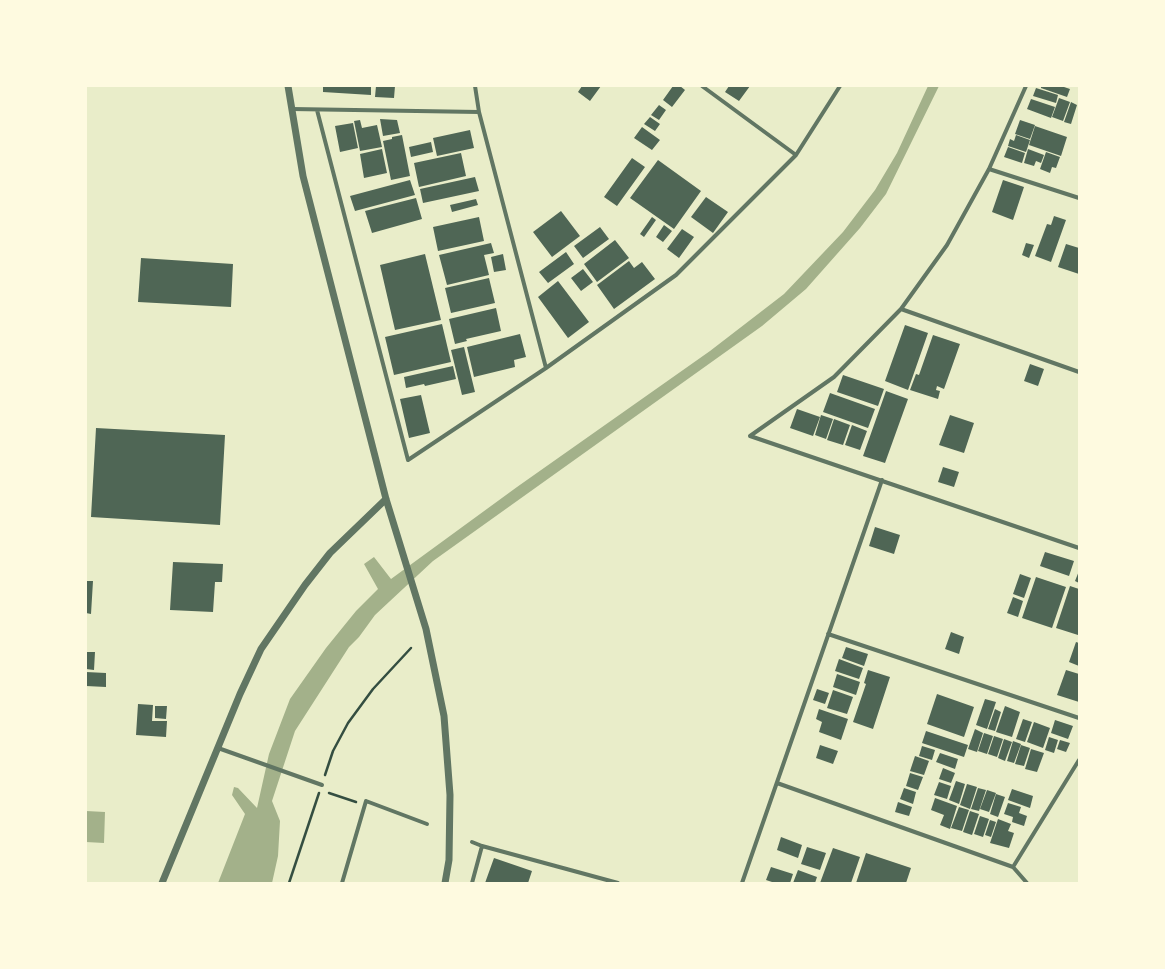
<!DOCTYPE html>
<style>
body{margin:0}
#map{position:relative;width:1165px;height:969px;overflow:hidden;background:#e9edc9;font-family:"PT Sans",sans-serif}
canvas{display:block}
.frame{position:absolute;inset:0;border:87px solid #fefae0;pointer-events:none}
</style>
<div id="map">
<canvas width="1165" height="969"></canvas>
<div class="frame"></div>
</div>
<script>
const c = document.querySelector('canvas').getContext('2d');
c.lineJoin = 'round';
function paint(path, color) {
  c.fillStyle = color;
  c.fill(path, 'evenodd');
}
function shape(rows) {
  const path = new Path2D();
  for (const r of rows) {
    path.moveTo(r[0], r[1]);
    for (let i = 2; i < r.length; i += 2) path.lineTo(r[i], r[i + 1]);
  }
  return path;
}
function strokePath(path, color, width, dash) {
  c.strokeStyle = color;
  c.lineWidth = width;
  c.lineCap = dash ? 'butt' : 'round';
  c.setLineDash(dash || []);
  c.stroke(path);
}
const water = shape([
 [928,86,939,86,886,194,860,228,806,289,762,326,433,561,375,615,359,637,349,647,295,731,272,801,280,821,278,856,272,883,218,883,245,814,232,795,234,787,238,788,257,808,269,754,290,699,326,648,356,611,378,589,364,564,374,557,391,579,517,487,710,351,784,294,843,232,875,190,897,153],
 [86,811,105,812,104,843,86,842]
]);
const building = shape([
 [323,86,371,86,371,95,323,92],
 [376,86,395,86,394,98,375,97],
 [582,86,601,86,590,101,578,92],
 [673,86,680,86,685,90,672,107,663,100],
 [729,86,750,86,739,101,725,92],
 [1041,86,1061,86,1070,89,1067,97,1041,88],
 [1036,88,1058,95,1056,103,1033,96],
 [1059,98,1070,102,1063,121,1052,117],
 [1031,99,1055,107,1051,118,1027,109],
 [1071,102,1077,105,1071,124,1064,122],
 [659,105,666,110,659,120,651,115],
 [650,117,660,124,655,131,644,124],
 [380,119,397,120,400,133,383,136],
 [360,120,362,128,377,125,382,147,360,151,354,121],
 [1020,120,1035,125,1030,139,1015,134],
 [353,123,358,148,340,152,335,126],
 [1035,126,1067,137,1061,156,1029,145],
 [642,127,660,140,652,150,634,138],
 [470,130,474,148,437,156,433,138],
 [402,135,410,176,391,180,383,141,392,139,392,137],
 [1016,135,1030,140,1026,152,1008,146,1010,139,1014,141],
 [431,142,433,152,411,157,409,147],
 [1008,147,1025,153,1022,163,1004,157],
 [382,149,387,173,364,178,360,154],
 [1028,149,1044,155,1041,163,1036,161,1034,166,1024,163],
 [1046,152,1060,157,1056,168,1052,167,1050,173,1040,169],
 [461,153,466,176,419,187,414,163],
 [632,158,645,167,617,206,604,197],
 [658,160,701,191,674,229,630,198],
 [475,177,479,191,423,203,420,189],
 [410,180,415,195,355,211,350,196],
 [1003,180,1024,187,1013,220,992,212],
 [706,197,728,212,713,233,691,217],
 [416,198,422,219,372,233,365,211],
 [476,199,478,205,452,212,450,205],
 [561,211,580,236,552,257,533,232],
 [1054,216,1066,220,1051,262,1035,256,1047,224,1051,225],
 [479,217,484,241,438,251,433,227],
 [652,217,656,220,644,237,640,234],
 [664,225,672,231,663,242,656,237],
 [600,227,609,239,583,258,574,246],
 [682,229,694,237,679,258,667,249],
 [615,240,629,258,597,282,584,264],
 [491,243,494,253,484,255,489,275,447,285,439,255],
 [1026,243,1034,245,1029,258,1022,255],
 [1066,244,1079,248,1079,274,1058,267],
 [566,252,574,264,548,283,539,272],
 [425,254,441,320,395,330,380,265],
 [503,254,506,270,494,272,491,257],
 [141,258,233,264,231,307,138,302],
 [629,261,634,268,642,262,655,279,614,309,597,285],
 [583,269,593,282,581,291,571,278],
 [489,278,495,303,451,313,445,288],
 [558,281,589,322,568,338,538,297],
 [496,308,501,331,466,339,467,341,455,344,449,319],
 [442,324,451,362,394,375,385,337],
 [905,325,928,333,908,390,885,381],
 [520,334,526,357,514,360,515,367,474,377,467,347],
 [933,335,960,344,944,389,937,386,936,390,940,391,938,399,910,390,916,374,919,375],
 [464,347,475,392,462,395,451,350],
 [1030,364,1044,369,1038,386,1024,381],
 [453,366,456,379,425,386,424,384,406,388,404,377],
 [843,375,884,389,878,406,837,392],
 [886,391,908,399,885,463,863,456],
 [830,393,875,409,868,428,823,412],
 [421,395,430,433,409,438,400,399],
 [797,409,820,417,813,436,790,428],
 [821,415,833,419,826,439,815,435],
 [950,415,974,423,964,453,939,445],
 [834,419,850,425,843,445,827,440],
 [852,425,867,431,860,450,845,445],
 [96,428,225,435,220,525,91,517],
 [943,467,959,472,954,487,938,482],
 [875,527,900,535,894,554,869,546],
 [1045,552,1074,561,1069,576,1040,566],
 [173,562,223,564,222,582,215,582,213,612,170,610],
 [1079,571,1079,583,1075,581],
 [1020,574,1031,578,1024,598,1013,594],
 [1036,577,1066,587,1052,628,1022,618],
 [86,581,93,581,91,614,86,613],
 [1070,586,1079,589,1078,635,1056,628],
 [1013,597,1023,601,1018,617,1007,613],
 [951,632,964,637,959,654,945,649],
 [1076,642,1079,643,1079,666,1069,662],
 [846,647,868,654,864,666,842,658],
 [86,652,95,652,94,670,86,669],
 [839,659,863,668,859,679,835,671],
 [868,670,890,677,873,729,853,722,866,684,864,683],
 [1066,670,1079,674,1079,702,1057,695],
 [86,672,106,673,106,687,86,686],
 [837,674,860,682,856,695,833,687],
 [817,689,829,693,825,704,813,700],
 [833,690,853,697,847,714,827,708],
 [937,694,974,707,964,737,927,724],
 [985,699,996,702,987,729,976,725],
 [138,704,153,705,152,721,167,721,166,737,136,735],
 [155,706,167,706,166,719,155,718],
 [1005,706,1020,712,1012,737,996,732],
 [819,709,848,719,841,740,819,732,822,722,816,719],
 [995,709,1001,712,995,731,988,729],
 [1023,719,1032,722,1025,742,1016,739],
 [1055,720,1073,726,1068,739,1051,733],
 [1034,722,1050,728,1043,748,1027,742],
 [975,729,983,733,977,752,968,749],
 [926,731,968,745,964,757,922,743],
 [984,733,993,736,987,754,978,751],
 [994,736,1003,739,997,757,988,754],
 [1049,737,1058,740,1054,753,1045,750],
 [1004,739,1012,742,1005,761,998,758],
 [1060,740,1070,743,1066,752,1057,749],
 [1013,741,1021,744,1014,763,1007,761],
 [820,745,838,751,833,764,816,758],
 [1021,745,1030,748,1024,766,1015,764],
 [922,746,935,750,932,760,919,756],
 [1031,749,1044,753,1037,772,1025,769],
 [940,753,958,759,955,769,936,762],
 [915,756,929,761,924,775,910,771],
 [943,768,955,773,951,783,939,779],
 [910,773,923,777,918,790,906,786],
 [956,781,965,784,959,804,949,800],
 [939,782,951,786,947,799,934,795],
 [967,784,977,787,970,809,960,805],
 [904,788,916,792,913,804,900,799],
 [978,788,986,790,979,811,971,809],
 [1012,789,1033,796,1030,808,1008,800],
 [987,790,996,793,989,812,980,809],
 [996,794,1005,797,998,817,990,814],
 [935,798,957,806,950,829,940,825,944,815,931,810],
 [898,802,912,807,909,816,895,812],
 [1008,803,1021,807,1019,813,1027,816,1024,826,1012,822,1013,817,1004,814],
 [959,807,969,810,962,831,951,828],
 [970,811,979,814,972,835,963,832],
 [980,816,989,819,983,837,974,834],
 [998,819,1011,824,1008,831,1014,833,1009,848,990,843],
 [990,820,996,822,991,837,985,835],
 [781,837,802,845,798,858,777,850],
 [807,847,826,853,820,870,801,864],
 [833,848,860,857,851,883,820,883],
 [866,853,911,868,906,883,856,883],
 [494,858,532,871,528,883,485,883],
 [771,867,793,874,790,883,775,883,766,880],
 [798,870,817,877,815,883,793,883]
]);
const path = shape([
 [325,775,333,751,348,723,373,689,411,648],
 [329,793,356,802],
 [289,883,319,793]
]);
const minor = shape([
 [475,86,479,112,546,368],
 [702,86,796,155],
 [292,109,479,112],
 [317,110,408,460,546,368,676,275,796,155,840,86],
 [989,169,1079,198],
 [901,309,1079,372],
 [750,436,834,377,901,309,947,245,989,169,1026,86],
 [750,436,1079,548],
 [828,634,1079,718],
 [218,748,322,785],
 [777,783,1013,867,1027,883],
 [472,842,482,846,472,883],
 [482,846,618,883],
 [1013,867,1079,760],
 [342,883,366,801,427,824],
 [742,883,882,480]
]);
const tertiary = shape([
 [288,86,303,176,386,499,426,629,444,716,450,795,449,860,445,883],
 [162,883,240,694,261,649,305,585,330,553,386,499]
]);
paint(water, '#a3b18a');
paint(building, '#4f6655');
strokePath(path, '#344e41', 2.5);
strokePath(minor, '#617663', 4);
strokePath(tertiary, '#617663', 7);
</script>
